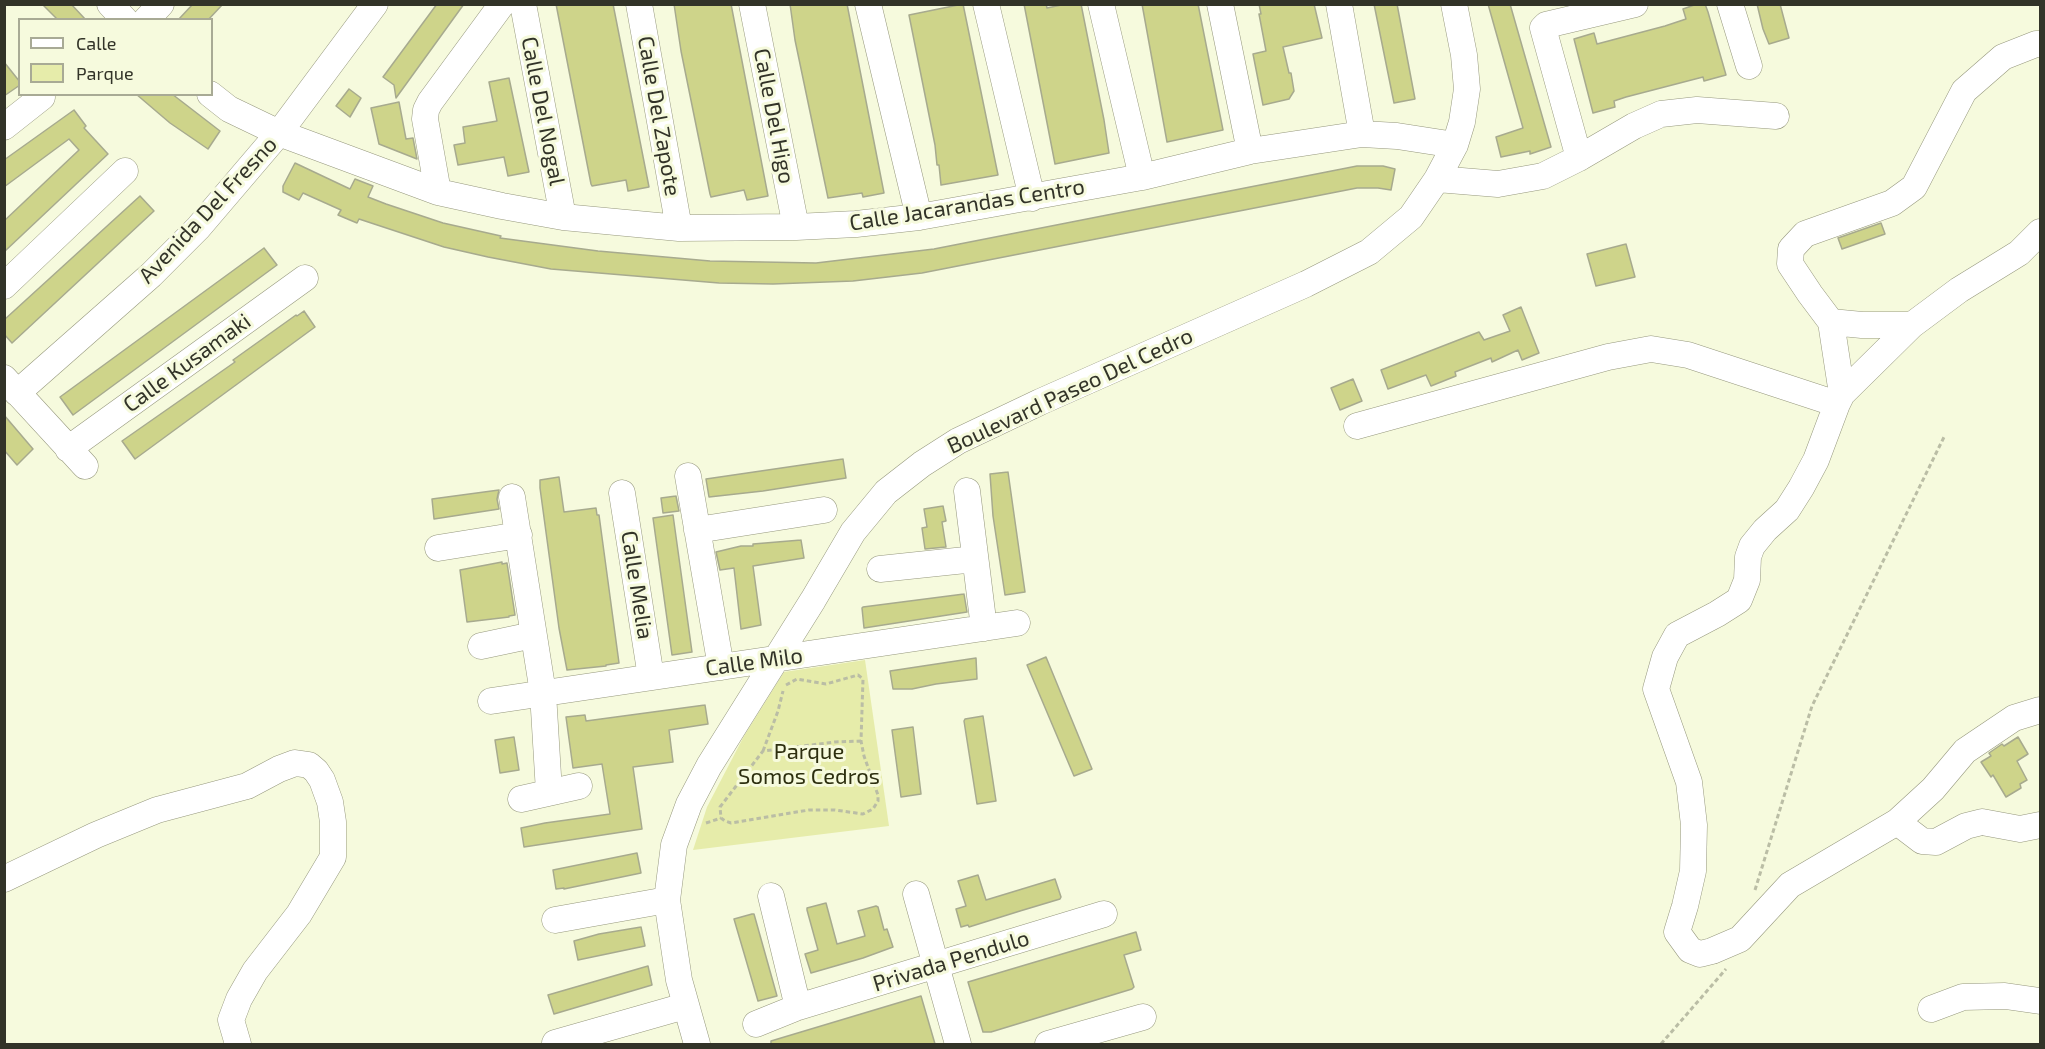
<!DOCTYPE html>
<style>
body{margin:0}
#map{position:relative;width:2045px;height:1049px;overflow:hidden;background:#f6fadd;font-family:"Exo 2",sans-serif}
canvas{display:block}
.frame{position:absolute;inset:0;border:6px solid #323328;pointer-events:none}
.legend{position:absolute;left:18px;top:18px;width:195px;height:78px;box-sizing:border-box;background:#f6fadd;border:2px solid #a8aa95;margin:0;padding:8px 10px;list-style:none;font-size:18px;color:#323328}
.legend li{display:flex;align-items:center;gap:12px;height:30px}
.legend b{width:30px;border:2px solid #a8aa95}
</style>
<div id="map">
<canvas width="2045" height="1049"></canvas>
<div class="frame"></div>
<ul class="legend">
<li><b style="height:8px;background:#fff"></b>Calle</li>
<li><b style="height:16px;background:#e6ecaa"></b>Parque</li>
</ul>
</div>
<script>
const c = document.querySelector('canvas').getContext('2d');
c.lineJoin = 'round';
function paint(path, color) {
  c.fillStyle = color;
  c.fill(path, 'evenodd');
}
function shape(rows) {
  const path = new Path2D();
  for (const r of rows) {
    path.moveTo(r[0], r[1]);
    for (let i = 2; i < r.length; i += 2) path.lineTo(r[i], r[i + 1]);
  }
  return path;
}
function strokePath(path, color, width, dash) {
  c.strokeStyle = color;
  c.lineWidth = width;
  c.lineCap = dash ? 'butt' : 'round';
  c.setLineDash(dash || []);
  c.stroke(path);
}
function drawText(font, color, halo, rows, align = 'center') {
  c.font = font + ' "Exo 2",sans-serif';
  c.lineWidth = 6;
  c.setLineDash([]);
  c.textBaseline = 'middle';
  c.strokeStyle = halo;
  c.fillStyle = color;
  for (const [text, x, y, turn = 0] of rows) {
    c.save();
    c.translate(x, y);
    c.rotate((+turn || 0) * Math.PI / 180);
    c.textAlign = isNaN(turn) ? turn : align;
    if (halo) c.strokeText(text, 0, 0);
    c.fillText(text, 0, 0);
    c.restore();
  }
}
const green = shape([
 [865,660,889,826,693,850,707,807,744,736,784,672]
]);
const building = shape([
 [42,4,71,4,86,20,58,20,42,4],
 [193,4,223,4,208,20,178,20,193,4],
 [437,4,464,4,396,98,394,85,383,77,437,4],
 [556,4,613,4,649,187,628,191,626,180,592,186,591,184,556,4],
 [674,4,731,4,768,196,747,200,744,190,711,197,710,194,681,51,674,4],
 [790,4,847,4,884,193,863,197,862,193,828,198,795,40,790,4],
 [963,4,998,175,941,185,939,165,937,165,935,145,909,15,963,4],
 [1024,4,1046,4,1047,8,1066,4,1081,4,1104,120,1109,153,1055,164,1024,4],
 [1142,4,1198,4,1223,130,1167,142,1142,4],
 [1259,4,1314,4,1322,38,1283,47,1289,73,1291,73,1294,91,1289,99,1263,105,1253,54,1266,51,1259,14,1261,14,1259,4],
 [1374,4,1397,4,1415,99,1394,103,1374,4],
 [1488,4,1510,4,1551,147,1530,154,1530,151,1501,157,1496,137,1523,128,1488,4],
 [1697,4,1705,4,1708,12,1726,75,1704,81,1703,77,1626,97,1614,101,1615,107,1593,113,1574,39,1594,33,1597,44,1665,26,1686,19,1683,9,1697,4],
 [1757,4,1780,4,1789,38,1769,44,1763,29,1757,4],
 [4,62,20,82,20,85,4,96,4,62],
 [509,78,529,172,508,176,504,157,458,165,454,145,465,143,463,127,497,121,489,82,509,78],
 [349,89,361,98,350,117,336,106,349,89],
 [136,94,172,94,220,131,208,149,170,123,136,94],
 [399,102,406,139,413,138,417,159,379,144,371,108,399,102],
 [74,110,86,126,84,128,108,154,4,252,4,221,79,150,69,139,4,187,4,160,74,110],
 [295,163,350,189,355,179,373,186,368,197,386,204,443,223,501,236,500,238,598,251,710,261,816,263,934,249,1357,166,1383,166,1395,169,1391,190,1378,188,1357,188,922,273,853,281,773,284,719,283,551,269,488,257,444,247,359,219,357,223,338,215,341,210,303,193,299,200,283,192,283,186,295,163],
 [140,196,154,211,12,343,4,334,4,320,140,196],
 [1881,223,1885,234,1842,249,1838,238,1881,223],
 [1626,244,1635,277,1596,286,1587,254,1626,244],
 [264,248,277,265,73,415,60,397,264,248],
 [1521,307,1539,353,1522,360,1518,350,1492,362,1491,358,1455,372,1456,376,1431,386,1426,375,1388,389,1381,370,1479,332,1484,340,1510,331,1503,315,1521,307],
 [304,311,315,327,135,459,122,441,235,362,233,360,296,315,297,316,304,311],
 [1353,379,1362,401,1340,410,1331,388,1353,379],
 [4,415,33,449,17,465,4,450,4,415],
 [843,459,846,478,763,491,709,497,706,479,843,459],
 [1008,472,1025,592,1005,595,993,516,990,474,1008,472],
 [559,477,564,512,596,508,597,515,599,515,619,663,606,665,606,666,567,670,559,628,540,488,540,480,559,477],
 [499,490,497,499,499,509,434,519,432,499,499,490],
 [676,496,679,511,663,513,661,498,676,496],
 [943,506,946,521,942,522,946,547,925,549,922,528,927,527,924,509,943,506],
 [673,515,692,652,672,655,653,518,673,515],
 [801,540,804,558,753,566,761,625,741,629,734,568,720,570,716,552,741,546,753,546,753,544,801,540],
 [502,562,502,564,507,563,515,615,509,616,509,617,467,622,460,570,502,562],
 [964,594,967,612,864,628,862,608,863,607,964,594],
 [1046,657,1092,769,1074,776,1027,665,1046,657],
 [976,658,977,679,936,684,912,689,893,689,890,671,976,658],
 [705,705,708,724,669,730,673,762,633,767,642,829,524,847,521,828,545,823,610,814,602,764,573,768,566,717,585,715,586,721,705,705],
 [983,716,996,801,977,804,964,721,965,719,983,716],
 [913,727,921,794,901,797,892,730,913,727],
 [514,737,519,770,500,773,495,740,514,737],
 [2018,737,2028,754,2017,761,2027,780,2020,784,2021,788,2006,797,1993,775,1991,777,1981,762,1991,756,1989,753,2002,744,2004,746,2018,737],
 [637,853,641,873,564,889,564,888,556,889,553,870,637,853],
 [978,875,986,900,1055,879,1061,897,1060,899,1020,911,969,927,968,925,961,927,956,909,966,906,958,881,978,875],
 [826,903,837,944,865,936,858,911,876,906,878,907,884,930,887,929,893,947,863,958,811,973,805,954,818,950,807,910,807,908,826,903],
 [752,914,754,914,777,996,758,1001,734,919,752,914],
 [641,927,645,946,578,960,574,941,599,934,641,927],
 [1136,932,1141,950,1124,955,1134,987,1132,989,991,1032,983,1032,968,982,1136,932],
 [648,966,652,985,554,1014,548,995,648,966],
 [921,996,935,1044,771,1044,771,1041,921,996]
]);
const path = shape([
 [786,685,797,679,826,684,858,675,863,679,861,741,864,756,878,795,878,801,873,809,863,814,835,810,809,810,731,823,725,821,721,818,720,807,763,751,835,742,861,741],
 [763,751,778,711,783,691],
 [706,823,721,818],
 [1755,890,1812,706,1945,435],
 [1661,1044,1726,969]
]);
const minor = shape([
 [110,4,125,20],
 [523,4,563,217],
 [639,4,679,228],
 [752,4,796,227],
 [868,4,919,217],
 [986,4,1032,198],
 [1101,4,1142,177],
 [1220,4,1250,151],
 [1339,4,1362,134],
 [1730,4,1749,66],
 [146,20,161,4],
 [210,94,229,109,279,133,438,192,502,206,563,217,679,228,796,227,856,224,919,217,1142,177,1250,151,1362,134,1397,136,1455,145],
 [4,127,42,97],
 [1579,158,1543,28,1546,25,1635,4],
 [1437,179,1498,184,1543,176,1579,158,1634,126,1661,114,1697,110,1776,116],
 [438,192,425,119,426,110,430,102,502,4],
 [2040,232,2019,253,1959,290,1912,325,1842,394,1837,404,1816,460,1801,488,1787,510,1765,530,1752,546,1748,557,1747,580,1739,600,1717,614,1677,635,1665,657,1656,689,1689,782,1694,825,1693,871,1685,906,1677,932,1690,950,1700,954,1712,951,1740,939,1790,885,1897,822,1933,789,1965,751,2014,718,2040,710],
 [4,286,125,171],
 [1831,322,1810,294,1790,264,1791,249,1805,234,1892,203,1914,187,1964,91,2003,57,2036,44,2040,44],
 [4,378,85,466],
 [17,393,151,275,198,228,279,133,375,4],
 [1842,394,1831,322,1862,325,1912,325],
 [1357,426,1608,357,1651,349,1688,355,1837,404],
 [68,449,305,278],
 [688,476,721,667],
 [967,491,984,628],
 [622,493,651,677],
 [512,497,543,693,549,792],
 [697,530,824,510],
 [438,548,519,535],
 [880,569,975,559],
 [481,646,533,635],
 [491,701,1017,623],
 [521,799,579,786],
 [1897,822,1922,841,1936,842,1966,826,1982,822,2020,829,2040,825],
 [4,879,96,835,157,810,247,786,279,769,295,763,309,765,316,771,322,780,330,802,333,822,333,857,299,914,255,971,239,999,231,1020,238,1044],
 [916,894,958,1044],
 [771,896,798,1007],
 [555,920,667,900],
 [1931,1009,1963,997,2005,996,2040,1001],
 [756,1024,798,1007,1104,914],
 [555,1043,685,1006],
 [697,1044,679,980,667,900,674,845,689,804,709,766,813,600,853,532,886,492,922,464,958,441,1040,402,1306,284,1369,252,1411,217,1437,179,1455,145,1462,122,1467,89,1464,55,1454,4],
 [1048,1044,1143,1017]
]);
const streetNames = [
 ["Calle Del Nogal",543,111,79],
 ["Calle Del Zapote",659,116,80],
 ["Calle Del Higo",774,116,79],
 ["Calle Jacarandas Centro",967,205,-9],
 ["Avenida Del Fresno",208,210,-47],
 ["Calle Kusamaki",187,363,-36],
 ["Boulevard Paseo Del Cedro",1070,391,-25],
 ["Calle Melia",637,585,81],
 ["Calle Milo",754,662,-8],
 ["Privada Pendulo",951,961,-17]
];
const parkNames = [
 ["Parque",809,752],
 ["Somos Cedros",809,777]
];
paint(green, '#e6ecaa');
paint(building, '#ced48a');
strokePath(building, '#a7aa8e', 1.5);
strokePath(minor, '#96987e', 27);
strokePath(path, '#babda5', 3, [4.5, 3]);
strokePath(minor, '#fff', 26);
drawText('22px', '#323328', '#f6fadd', streetNames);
drawText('22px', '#2d2f0f', '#f6fadd', parkNames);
</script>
